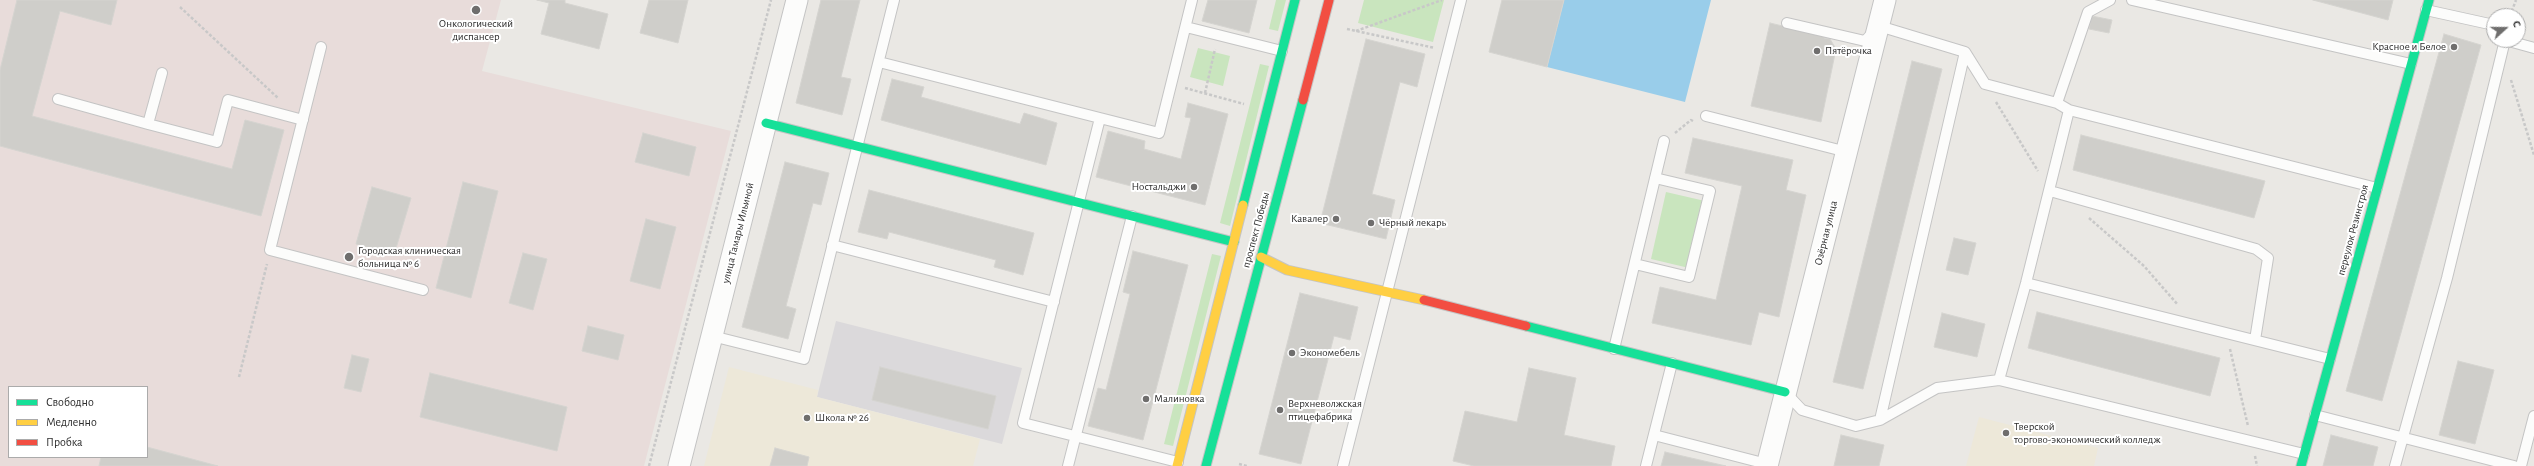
<!DOCTYPE html>
<meta charset="utf-8">
<style>
body{margin:0}
#map{position:relative;width:2534px;height:466px;overflow:hidden;background:#eae8e4;font-family:"Alegreya Sans",sans-serif}
canvas{display:block}
.legend{position:absolute;left:8px;top:386px;width:140px;height:72px;box-sizing:border-box;background:#fff;border:1px solid #ababab;margin:0;padding:5px 7px;list-style:none;font-size:12px;color:#2d2d2d}
.legend li{display:flex;align-items:center;gap:8px;height:20px}
.legend b{width:20px;border:1px solid #ababab}
.north{position:absolute;left:2486px;top:8px;width:40px;height:40px;box-sizing:border-box;background:#fff;border:1px solid #ababab;border-radius:50%;rotate:69deg;font-size:11px;font-weight:700;line-height:16px;text-align:center;color:#2d2d2d}
.north::after{content:'';display:block;margin:auto;width:14px;height:18px;background:#6f6e6d;clip-path:polygon(50% 0,100% 100%,50% 72%,0 100%)}
</style>
<div id="map">
<canvas width="2534" height="466"></canvas>
<ul class="legend">
<li><b style="height:5px;background:#16e098"></b>Свободно</li>
<li><b style="height:5px;background:#ffcf43"></b>Медленно</li>
<li><b style="height:5px;background:#f24e42"></b>Пробка</li>
</ul>
<div class="north">С</div>
</div>
<script>
const c = document.querySelector('canvas').getContext('2d');
c.lineJoin = 'round';
function paint(path, color) {
  c.fillStyle = color;
  c.fill(path, 'evenodd');
}
function shape(rows) {
  const path = new Path2D();
  for (const r of rows) {
    path.moveTo(r[0], r[1]);
    for (let i = 2; i < r.length; i += 2) path.lineTo(r[i], r[i + 1]);
  }
  return path;
}
function strokePath(path, color, width, dash) {
  c.strokeStyle = color;
  c.lineWidth = width;
  c.lineCap = dash ? 'butt' : 'round';
  c.setLineDash(dash || []);
  c.stroke(path);
}
function drawText(font, color, halo, rows, align = 'center') {
  c.font = font + ' "Alegreya Sans",sans-serif';
  c.lineWidth = 4;
  c.setLineDash([]);
  c.textBaseline = 'middle';
  c.strokeStyle = halo;
  c.fillStyle = color;
  for (const [text, x, y, turn = 0] of rows) {
    c.save();
    c.translate(x, y);
    c.rotate((+turn || 0) * Math.PI / 180);
    c.textAlign = isNaN(turn) ? turn : align;
    if (halo) c.strokeText(text, 0, 0);
    c.fillText(text, 0, 0);
    c.restore();
  }
}
const industrial = shape([
 [836,321,1022,368,1002,444,817,397]
]);
const education = shape([
 [729,367,818,390,817,397,980,439,973,466,704,466],
 [1979,417,2098,448,2094,466,1966,466]
]);
const medical = shape([
 [0,0,501,0,482,71,731,131,644,466,0,466],
 [9,387,147,387,147,457,9,457]
]);
const green = shape([
 [1276,0,1286,0,1278,31,1269,29],
 [1364,0,1444,0,1433,42,1358,23],
 [1198,48,1230,56,1223,86,1190,77],
 [1260,64,1269,66,1230,226,1220,223],
 [1666,192,1705,201,1689,268,1651,259],
 [1212,254,1221,256,1173,446,1164,444]
]);
const water = shape([
 [1564,0,1711,0,1685,102,1547,67]
]);
const building = shape([
 [17,0,117,0,111,25,60,11,32,116,232,169,245,120,284,130,261,216,0,146,0,70,17,0],
 [537,0,565,0,565,3,608,14,599,49,541,34,549,3,537,0],
 [649,0,688,0,678,43,640,33,649,0],
 [821,0,860,0,841,77,851,79,842,115,796,103,821,0],
 [1208,0,1257,0,1249,33,1202,21,1208,0],
 [1502,0,1564,0,1547,67,1489,52,1502,0],
 [2313,0,2393,0,2388,20,2313,0],
 [2092,16,2112,20,2109,33,2089,29,2092,16],
 [1770,23,1824,36,1824,38,1830,39,1836,49,1821,122,1751,106,1770,23],
 [2444,34,2481,45,2382,401,2346,391,2444,34],
 [1366,39,1425,54,1417,87,1400,82,1372,194,1395,200,1386,239,1320,223,1366,39],
 [1912,61,1942,69,1863,389,1833,382,1912,61],
 [892,79,924,87,921,97,1020,124,1024,113,1057,123,1046,165,881,120,892,79],
 [1188,103,1228,114,1205,205,1096,177,1108,131,1145,141,1144,149,1181,159,1191,118,1185,117,1188,103],
 [643,133,696,147,689,176,635,162,643,133],
 [2081,135,2265,181,2254,218,2073,170,2081,135],
 [1693,138,1793,160,1786,190,1806,195,1779,317,1759,312,1751,345,1652,323,1660,287,1716,300,1742,186,1685,173,1693,138],
 [785,162,829,173,821,205,813,203,786,306,796,309,788,339,742,327,785,162],
 [463,182,498,191,471,298,436,288,463,182],
 [372,187,411,198,394,255,356,244,372,187],
 [869,190,1034,233,1023,275,994,267,996,260,889,232,887,239,858,232,869,190],
 [646,219,676,227,660,289,630,281,646,219],
 [1954,238,1976,243,1968,275,1946,270,1954,238],
 [1133,251,1188,265,1143,440,1088,426,1098,388,1106,390,1130,294,1123,292,1133,251],
 [523,253,547,259,533,310,509,303,523,253],
 [1300,293,1358,307,1350,340,1334,336,1301,464,1259,454,1300,293],
 [2037,312,2220,358,2210,396,2028,348,2037,312],
 [1942,313,1985,324,1977,357,1934,347,1942,313],
 [588,326,624,335,618,360,582,351,588,326],
 [352,355,369,359,361,392,344,388,352,355],
 [2458,361,2494,370,2475,444,2439,435,2458,361],
 [880,367,996,396,988,429,872,400,880,367],
 [1529,368,1576,378,1564,435,1615,446,1611,466,1474,466,1453,461,1465,411,1517,422,1529,368],
 [430,373,567,407,557,451,420,417,430,373],
 [1841,435,1884,445,1879,466,1834,466,1841,435],
 [2331,435,2378,447,2373,466,2323,466,2331,435],
 [147,447,218,466,99,466,101,457,147,457,147,447],
 [775,448,809,457,807,466,770,466,775,448],
 [1665,452,1726,466,1661,466,1665,452]
]);
const path = shape([
 [180,7,278,98],
 [2510,16,2516,0],
 [1347,29,1435,48],
 [1356,31,1442,0],
 [2511,80,2534,155],
 [1185,88,1244,104],
 [1205,93,1215,49],
 [1996,102,2038,171],
 [1675,133,1691,120,1693,121],
 [2089,218,2144,266,2178,305],
 [2230,349,2248,426],
 [239,377,267,264],
 [2255,456,2257,466],
 [1239,464,1247,466],
 [649,466,771,0]
]);
const lane = shape([
 [2110,0,2088,12,2057,103,2069,110,2377,188],
 [2132,0,2411,64],
 [2426,10,2494,25],
 [1787,23,1865,41,1879,26,1965,52,1985,84,2057,103],
 [1186,27,1282,51],
 [2505,40,2534,48],
 [321,47,270,250,423,290],
 [879,62,1159,133,1192,0],
 [58,99,148,124,162,73],
 [2069,110,2026,283,1999,380,2304,454],
 [1706,116,1847,152],
 [1100,118,1023,423,1178,462],
 [148,124,217,142,228,100,303,120],
 [2050,191,2256,249,2268,258,2255,340],
 [832,245,1054,302],
 [1635,264,1689,277,1710,191,1655,178],
 [2026,283,2330,359],
 [712,336,804,359,894,0],
 [1614,349,1664,141],
 [1785,392,1802,410,1856,426,1880,420,1965,52],
 [2315,415,2514,466],
 [1880,420,1937,388,1999,380],
 [1654,435,1767,464],
 [1068,466,1132,216],
 [1343,466,1461,0],
 [1646,466,1672,363],
 [2395,466,2447,278,2505,40],
 [2521,466,2534,416]
]);
const street = shape([
 [679,466,797,0],
 [1767,466,1885,0]
]);
const fast = shape([
 [766,123,1234,242],
 [1243,205,1295,0],
 [1526,326,1785,392],
 [1206,466,1303,100],
 [2301,466,2429,0]
]);
const slow = shape([
 [1261,257,1287,270,1424,300],
 [1177,466,1243,205]
]);
const jam = shape([
 [1303,100,1329,0],
 [1424,300,1526,326]
]);
const markers = [
 [476,10,5,"#6f6e6d"],
 [2454,47,4,"#6f6e6d"],
 [1817,51,4,"#6f6e6d"],
 [1194,187,4,"#6f6e6d"],
 [1336,219,4,"#6f6e6d"],
 [1371,223,4,"#6f6e6d"],
 [349,257,5,"#6f6e6d"],
 [1292,353,4,"#6f6e6d"],
 [1146,399,4,"#6f6e6d"],
 [1280,410,4,"#6f6e6d"],
 [807,418,4,"#6f6e6d"],
 [2006,433,4,"#6f6e6d"]
];
const poiNames = [
 ["Онкологический",476,24,"center"],
 ["диспансер",476,37,"center"],
 ["Красное и Белое",2446,47,"right"],
 ["Пятёрочка",1825,51],
 ["Ностальджи",1186,187,"right"],
 ["Кавалер",1328,219,"right"],
 ["Чёрный лекарь",1379,223],
 ["Городская клиническая",358,251],
 ["больница № 6",358,264],
 ["Экономебель",1300,353],
 ["Малиновка",1154,399],
 ["Верхневолжская",1288,404],
 ["птицефабрика",1288,417],
 ["Школа № 26",815,418],
 ["Тверской",2014,427],
 ["торгово-экономический колледж",2014,440]
];
const streetNames = [
 ["проспект Победы",1256,230,-75],
 ["переулок Резинстроя",2353,230,-75],
 ["улица Тамары Ильиной",738,233,-76],
 ["Озёрная улица",1826,233,-76]
];
paint(industrial, '#dbd9db');
paint(education, '#ede8d9');
paint(medical, '#e8dcda');
paint(green, '#c9e5be');
paint(water, '#99cdea');
paint(building, '#cfceca');
strokePath(building, '#d5d4d0', 1);
strokePath(lane, '#c4c4c4', 12);
strokePath(street, '#c4c4c4', 23);
strokePath(fast, '#c4c4c4', 11);
strokePath(slow, '#c4c4c4', 11);
strokePath(jam, '#c4c4c4', 11);
strokePath(path, '#c8c8c8', 2.5, [3, 2]);
strokePath(lane, '#fcfcfb', 10);
strokePath(street, '#fcfcfb', 21);
strokePath(fast, '#16e098', 9);
strokePath(slow, '#ffcf43', 9);
strokePath(jam, '#f24e42', 9);
for (const [x, y, r, color] of markers) {
  const dot = new Path2D();
  dot.arc(x, y, r, 0, 2 * Math.PI);
  c.fillStyle = color;
  c.fill(dot);
  strokePath(dot, '#fff', 1.5);
}
drawText('11px', '#2d2d2d', '#fff', poiNames, 'left');
drawText('11px', '#2d2d2d', '#fff', streetNames);
</script>
